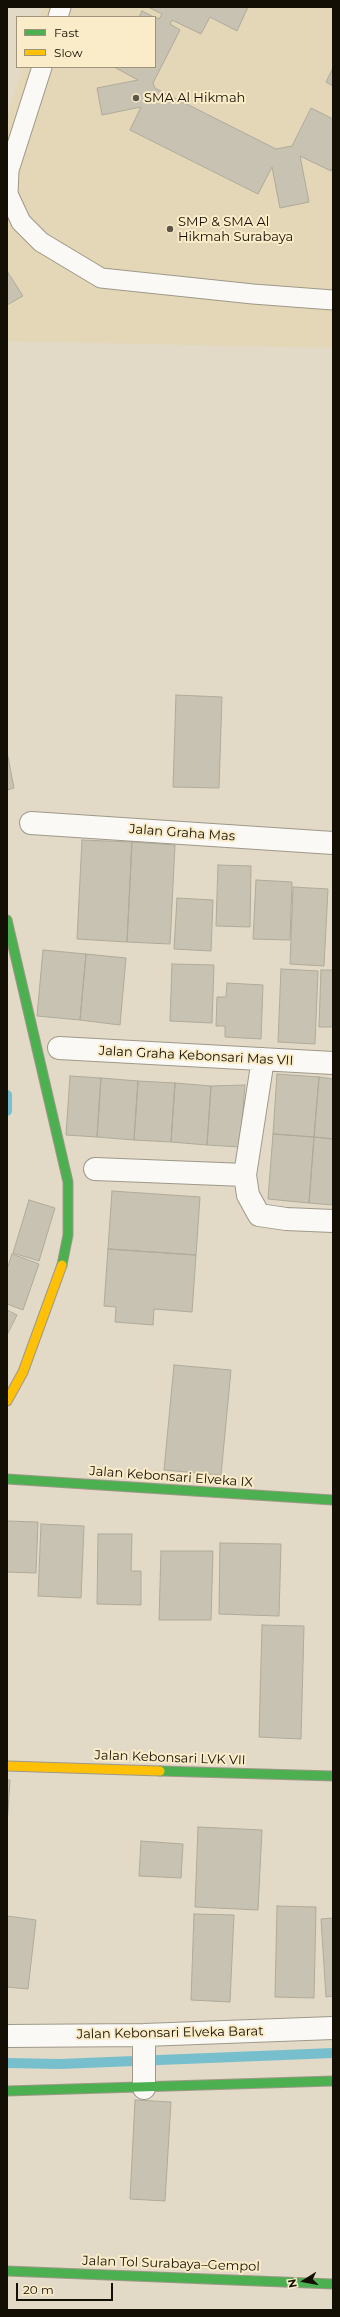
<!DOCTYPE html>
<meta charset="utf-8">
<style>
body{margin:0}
#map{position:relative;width:340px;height:2317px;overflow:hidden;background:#e2dac6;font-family:Montserrat,sans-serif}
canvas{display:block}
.frame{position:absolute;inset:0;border:8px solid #140f04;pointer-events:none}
.legend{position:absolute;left:16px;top:16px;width:140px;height:52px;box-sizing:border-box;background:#faecc8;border:1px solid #9e947a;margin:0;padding:5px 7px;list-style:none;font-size:12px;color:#140f04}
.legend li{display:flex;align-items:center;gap:8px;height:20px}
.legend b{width:20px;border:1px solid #9e947a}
.north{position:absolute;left:284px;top:2261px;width:40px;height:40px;-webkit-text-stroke:3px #faecc8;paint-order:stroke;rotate:259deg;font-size:11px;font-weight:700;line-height:16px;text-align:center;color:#140f04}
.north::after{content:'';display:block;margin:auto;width:14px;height:18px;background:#140f04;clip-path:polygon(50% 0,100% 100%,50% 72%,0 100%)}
.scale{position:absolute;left:16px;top:2283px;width:97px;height:18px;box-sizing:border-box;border:2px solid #140f04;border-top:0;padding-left:5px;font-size:12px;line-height:14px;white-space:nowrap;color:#140f04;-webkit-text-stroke:3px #faecc8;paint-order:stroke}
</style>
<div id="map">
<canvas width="340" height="2317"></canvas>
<div class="frame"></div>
<ul class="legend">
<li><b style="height:5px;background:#4caf50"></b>Fast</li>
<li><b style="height:5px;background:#ffc107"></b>Slow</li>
</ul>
<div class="north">N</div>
<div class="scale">20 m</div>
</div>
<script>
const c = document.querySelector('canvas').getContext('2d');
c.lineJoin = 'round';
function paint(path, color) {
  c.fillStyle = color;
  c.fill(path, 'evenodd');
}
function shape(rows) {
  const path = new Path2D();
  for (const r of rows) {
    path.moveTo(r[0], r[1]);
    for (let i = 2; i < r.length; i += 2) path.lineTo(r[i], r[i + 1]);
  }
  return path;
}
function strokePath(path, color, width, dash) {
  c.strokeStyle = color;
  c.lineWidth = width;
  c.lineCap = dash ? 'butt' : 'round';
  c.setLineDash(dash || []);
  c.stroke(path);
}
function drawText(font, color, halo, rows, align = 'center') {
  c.font = font + ' Montserrat,sans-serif';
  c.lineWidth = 4;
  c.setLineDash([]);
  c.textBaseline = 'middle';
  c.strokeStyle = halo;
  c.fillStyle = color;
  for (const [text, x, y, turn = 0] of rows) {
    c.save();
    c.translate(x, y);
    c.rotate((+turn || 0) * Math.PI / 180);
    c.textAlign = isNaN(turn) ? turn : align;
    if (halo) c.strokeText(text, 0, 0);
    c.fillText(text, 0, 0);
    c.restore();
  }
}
const built = shape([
 [43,7,333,7,333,348,7,341,7,116,23,67,155,67,155,17,39,17]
]);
const stream = shape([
 [7,1095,7,1111],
 [7,2063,60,2064,333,2053]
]);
const building = shape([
 [148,7,248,7,237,31,210,17,201,34,172,20,170,24,180,30,153,83,155,88,276,149,292,146,311,108,333,119,333,167,331,171,300,156,309,202,280,208,272,167,258,194,130,130,141,107,102,115,97,88,138,80,114,67,155,67,155,17,159,19,162,14,148,7],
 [142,11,154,17,139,17,142,11],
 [333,68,333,86,326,82,333,68],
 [7,271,23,296,7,305,7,271],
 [176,695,222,697,219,788,173,787,176,695],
 [7,752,14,788,7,790,7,752],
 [82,840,132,842,127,942,77,939,82,840],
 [132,842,175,845,170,944,127,942,132,842],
 [218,865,251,866,250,927,216,926,218,865],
 [256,880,292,882,290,940,253,939,256,880],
 [293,887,328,889,324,966,290,964,293,887],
 [177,898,213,900,211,951,174,949,177,898],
 [43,950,86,954,80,1020,37,1016,43,950],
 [86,954,126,958,120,1025,80,1020,86,954],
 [172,964,214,965,212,1023,170,1021,172,964],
 [281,969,318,971,315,1044,278,1042,281,969],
 [321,970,333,970,333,1027,319,1027,321,970],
 [227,983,263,985,261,1039,225,1037,225,1026,216,1026,217,997,226,997,227,983],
 [277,1074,319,1077,314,1137,273,1134,277,1074],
 [70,1076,101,1078,97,1137,66,1135,70,1076],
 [319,1077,333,1079,333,1139,314,1137,319,1077],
 [101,1078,138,1081,134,1140,97,1137,101,1078],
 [138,1081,175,1083,171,1142,134,1140,138,1081],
 [175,1083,211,1086,207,1145,171,1142,175,1083],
 [245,1085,240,1147,207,1145,211,1086,245,1085],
 [273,1134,314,1137,309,1203,268,1199,273,1134],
 [314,1137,333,1139,333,1205,309,1203,314,1137],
 [112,1191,200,1197,196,1255,108,1249,112,1191],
 [29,1200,55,1208,39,1261,13,1253,29,1200],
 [108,1249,196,1255,192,1312,154,1309,153,1325,115,1322,116,1307,104,1306,108,1249],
 [12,1254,39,1264,23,1310,7,1304,7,1269,12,1254],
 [7,1310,17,1315,7,1335,7,1310],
 [174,1365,231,1370,221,1475,164,1470,174,1365],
 [7,1521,38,1522,36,1573,7,1572,7,1521],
 [41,1524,84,1526,81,1598,38,1596,41,1524],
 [98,1534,132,1534,131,1571,141,1571,141,1605,97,1604,98,1534],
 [220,1543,281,1544,279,1616,219,1614,220,1543],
 [161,1551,213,1551,211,1620,159,1620,161,1551],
 [262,1625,304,1626,301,1739,259,1737,262,1625],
 [7,1780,10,1780,7,1826,7,1780],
 [198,1827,262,1830,258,1910,195,1907,198,1827],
 [141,1841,183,1844,181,1878,139,1876,141,1841],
 [277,1906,316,1907,314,1998,275,1997,277,1906],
 [194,1914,234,1915,230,2002,191,2000,194,1914],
 [7,1916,36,1920,28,1989,7,1987,7,1916],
 [333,1918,333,1996,326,1997,321,1919,333,1918],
 [135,2100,171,2102,165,2201,130,2199,135,2100]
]);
const lane = shape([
 [58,17,61,7],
 [42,67,9,170,8,194,21,222,41,242,101,278,253,294,333,300]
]);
const street = shape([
 [31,823,333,843],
 [59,1048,333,1063],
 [263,1059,245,1175,248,1195,259,1215,286,1219,333,1221],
 [95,1169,245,1175],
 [7,2036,144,2035,333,2028],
 [144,2088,144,2035]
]);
const fast = shape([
 [7,920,68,1182,68,1235,62,1265],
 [7,1479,333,1500],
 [160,1771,333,1776],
 [7,2091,333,2081],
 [7,2271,333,2284]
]);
const slow = shape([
 [7,1401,23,1372,62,1265],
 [7,1766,160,1771]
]);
const markers = [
 [136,98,4,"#5c5648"],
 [170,229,4,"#5c5648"]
];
const poiNames = [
 ["SMA Al Hikmah",144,98],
 ["SMP & SMA Al",178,222],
 ["Hikmah Surabaya",178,237]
];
const streetNames = [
 ["Jalan Graha Mas",182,833,4],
 ["Jalan Graha Kebonsari Mas VII",196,1056,3],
 ["Jalan Kebonsari Elveka IX",171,1477,4],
 ["Jalan Kebonsari LVK VII",170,1758,2],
 ["Jalan Kebonsari Elveka Barat",170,2033,-1],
 ["Jalan Tol Surabaya–Gempol",171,2264,2]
];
paint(built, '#e4d7b7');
strokePath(stream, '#78bfcd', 10);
paint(building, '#c8c2b3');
strokePath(building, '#afaa9a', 1);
strokePath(lane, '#9e9889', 21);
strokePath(street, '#9e9889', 24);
strokePath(fast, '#9e9889', 11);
strokePath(slow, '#9e9889', 11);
strokePath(lane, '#fbf9f6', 19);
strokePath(street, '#fbf9f6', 22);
strokePath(fast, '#4caf50', 9);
strokePath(slow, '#ffc107', 9);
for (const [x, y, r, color] of markers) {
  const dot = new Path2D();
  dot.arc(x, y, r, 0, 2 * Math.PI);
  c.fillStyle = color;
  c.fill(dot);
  strokePath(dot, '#faecc8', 1.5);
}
drawText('13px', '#140f04', '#faecc8', poiNames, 'left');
drawText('13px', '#140f04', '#faecc8', streetNames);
</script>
